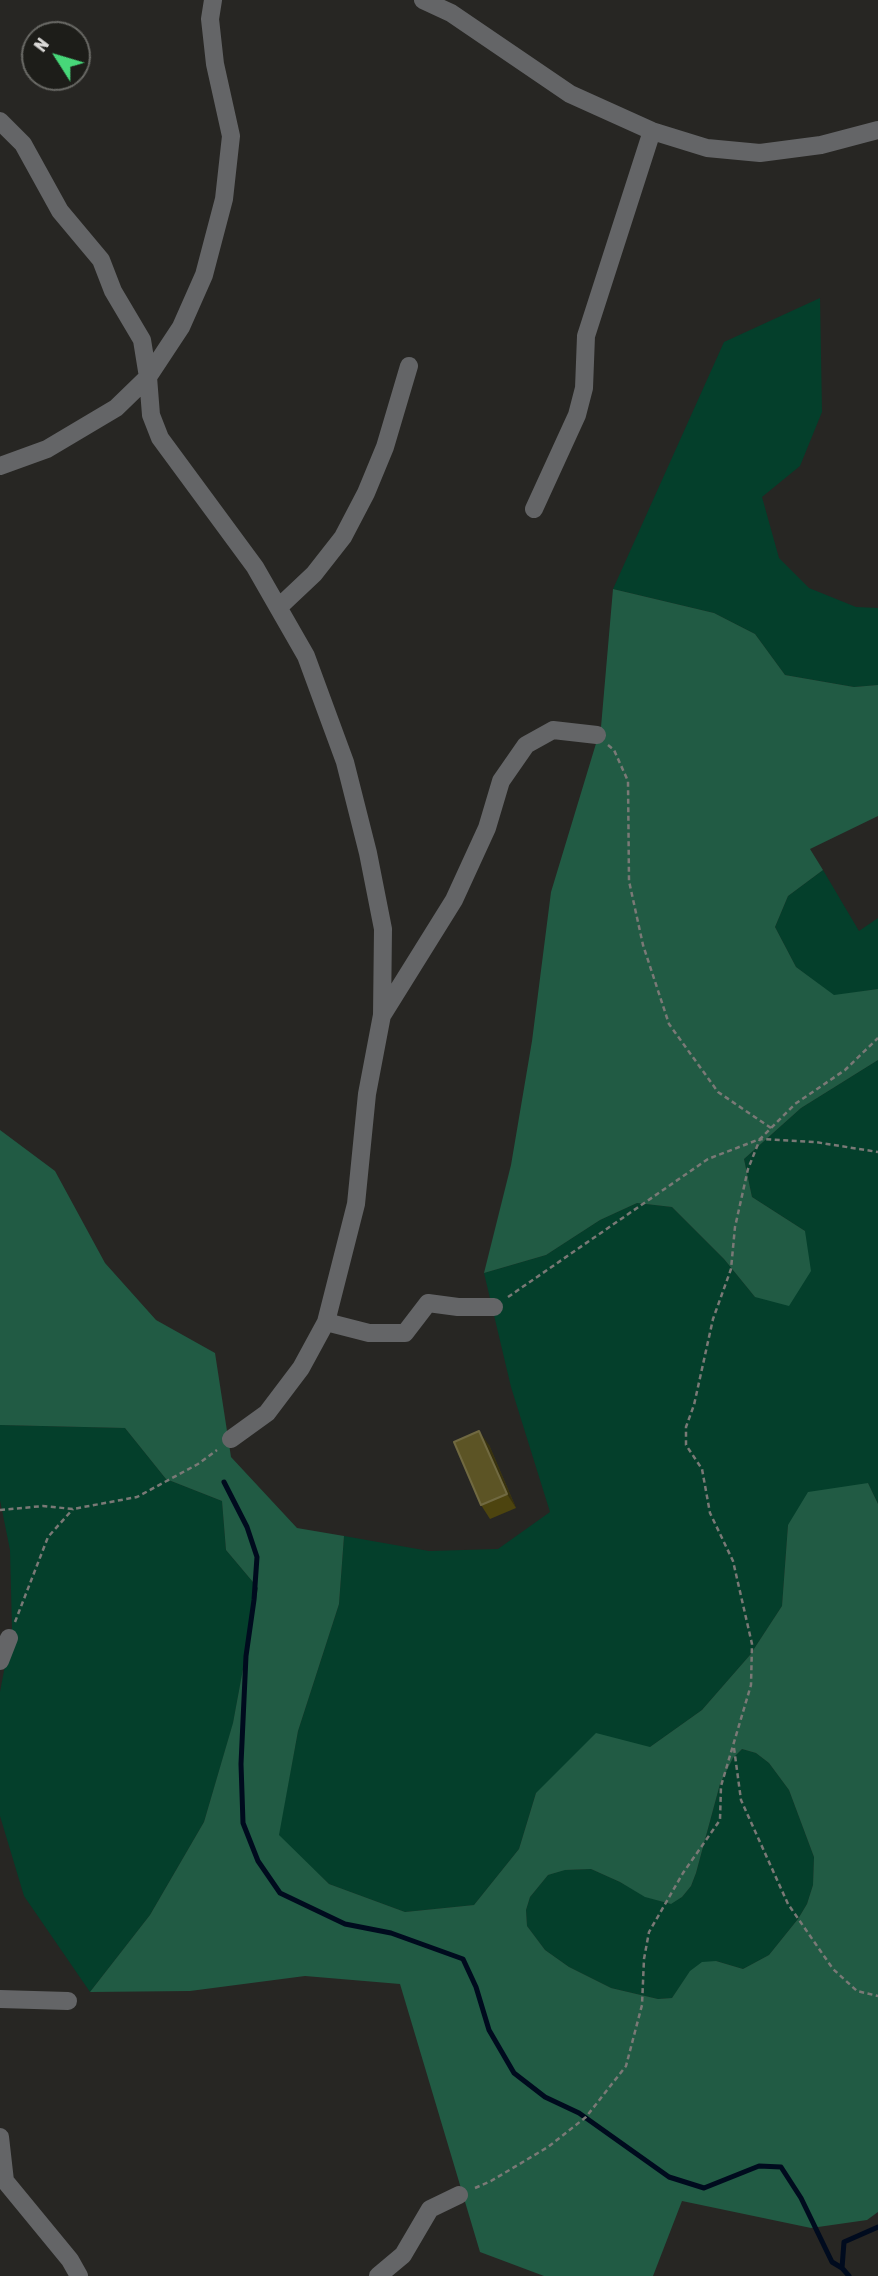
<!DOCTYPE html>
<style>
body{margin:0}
#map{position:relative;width:878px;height:2276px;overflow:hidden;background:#272623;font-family:"Asap Condensed",sans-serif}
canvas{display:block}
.north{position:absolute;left:21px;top:21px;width:70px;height:70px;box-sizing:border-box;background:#1d1d19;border:2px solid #696965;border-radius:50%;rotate:307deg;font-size:19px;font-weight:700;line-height:28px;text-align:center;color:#dbdad8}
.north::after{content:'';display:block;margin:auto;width:24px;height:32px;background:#47d779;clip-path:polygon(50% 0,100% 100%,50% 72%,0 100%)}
</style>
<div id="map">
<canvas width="878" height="2276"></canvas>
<div class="north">N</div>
</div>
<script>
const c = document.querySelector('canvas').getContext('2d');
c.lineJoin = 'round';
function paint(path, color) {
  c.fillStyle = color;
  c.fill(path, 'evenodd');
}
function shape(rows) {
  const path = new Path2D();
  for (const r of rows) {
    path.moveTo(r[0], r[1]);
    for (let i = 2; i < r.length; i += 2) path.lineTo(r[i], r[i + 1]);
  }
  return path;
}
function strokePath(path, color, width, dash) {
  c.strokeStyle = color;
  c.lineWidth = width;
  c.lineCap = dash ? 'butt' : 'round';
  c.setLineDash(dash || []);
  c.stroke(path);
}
const green = shape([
 [820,298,822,412,800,466,762,497,779,558,809,588,856,607,878,608,878,685,854,687,785,675,755,634,714,613,613,589,724,342],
 [823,870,859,931,878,918,878,989,834,996,796,967,775,927,788,896],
 [878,1060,878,1504,868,1483,788,1525,782,1606,750,1655,702,1710,650,1747,536,1793,519,1849,474,1905,405,1912,329,1884,278,1836,298,1731,339,1604,344,1536,429,1551,498,1549,550,1512,511,1387,484,1273,546,1255,600,1220,637,1203,672,1207,724,1259,755,1297,805,1231,752,1197,744,1159,801,1108],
 [0,1425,125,1428,166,1479,222,1501,226,1550,258,1588,233,1724,204,1822,150,1915,90,1992,24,1896,0,1816,0,1692,12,1628,10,1550,0,1500],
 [742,1749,756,1753,769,1763,789,1790,814,1857,813,1885,807,1904,798,1919,769,1955,743,1969,716,1961,690,1972,672,1998,658,1999,611,1988,569,1967,545,1950,527,1926,526,1910,530,1897,548,1875,564,1870,591,1869,620,1882,645,1896,670,1904,682,1897,691,1886,696,1873,720,1784,733,1758]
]);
const forest = shape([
 [613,589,714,613,755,634,785,675,854,687,878,685,878,816,810,849,823,870,788,896,775,927,796,967,834,995,878,989,878,1060,801,1108,744,1159,752,1197,805,1231,811,1271,789,1306,755,1297,724,1259,672,1207,637,1203,600,1220,546,1255,484,1273,511,1165,532,1041,551,892,601,727],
 [0,1130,55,1171,105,1263,156,1320,215,1353,231,1457,297,1528,344,1536,339,1604,298,1731,279,1835,329,1884,405,1912,474,1905,519,1849,536,1793,596,1733,650,1747,702,1710,750,1655,782,1606,788,1525,808,1492,868,1483,878,1504,878,2212,867,2220,811,2228,682,2201,653,2276,544,2276,480,2252,400,1984,305,1976,190,1991,90,1992,150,1915,204,1822,233,1723,258,1588,226,1550,222,1501,166,1479,125,1428,0,1425],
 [742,1749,756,1753,769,1763,789,1790,814,1857,813,1885,807,1904,798,1919,769,1955,743,1969,716,1961,702,1962,690,1971,672,1998,658,1999,611,1988,569,1967,545,1950,527,1926,526,1910,530,1897,548,1875,565,1870,591,1869,620,1882,645,1897,671,1904,682,1897,691,1886,696,1873,720,1784,733,1758]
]);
const stream = shape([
 [224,1482,247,1527,257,1557,254,1600,246,1656,241,1764,243,1823,258,1861,280,1893,345,1924,391,1933,463,1959,476,1987,489,2030,514,2073,545,2097,579,2113,669,2177,704,2188,759,2166,781,2167,801,2198,832,2262,842,2268],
 [849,2276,842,2268,844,2242,878,2227]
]);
const path = shape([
 [608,745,614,750,628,781,629,881,643,945,669,1024,718,1092,771,1128],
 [508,1297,708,1159,760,1139,795,1104,845,1070,878,1038],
 [0,1510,43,1506,73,1509,137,1497,198,1464,217,1450],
 [15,1622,48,1537,73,1509],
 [734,1748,741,1800,788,1904,833,1969,857,1991,878,1996],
 [475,2188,491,2181,548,2147,586,2117,626,2066,642,2005,644,1959,649,1932,683,1873,720,1820,721,1786,751,1685,752,1644,733,1561,710,1513,702,1469,686,1445,686,1427,694,1405,713,1319,731,1269,735,1227,748,1169,760,1139,815,1142,878,1152]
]);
const street = shape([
 [423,0,451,13,570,94,652,131,707,148,760,153,821,145,878,130],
 [0,121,23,144,60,211,101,260,113,291,142,340,148,377,151,415,160,438,255,567,306,656,345,762,368,853,383,929,382,1015,367,1094,356,1204,326,1322,301,1368,267,1413,231,1439],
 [0,466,47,449,116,408,148,377,181,327,204,275,224,199,231,136,215,64,210,19,213,0],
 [534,509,577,415,584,388,586,336,652,131],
 [279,607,314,574,343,537,366,493,385,447,409,366],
 [383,1014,454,900,487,828,501,781,526,745,553,730,597,735],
 [326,1322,369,1333,405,1333,428,1303,458,1307,494,1307],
 [0,1661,9,1638],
 [0,1999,68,2001],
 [0,2137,5,2181,70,2260,79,2276],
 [378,2276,403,2255,430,2209,459,2195]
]);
const wall = shape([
 [489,1445,516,1508,490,1519,481,1505]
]);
const shadedWall = shape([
 [479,1431,489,1445,516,1508,507,1494]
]);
const building = shape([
 [479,1431,507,1494,481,1505,454,1442,479,1431]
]);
paint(green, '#043f2b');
paint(forest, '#215b44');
strokePath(stream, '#000b1e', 5);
strokePath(path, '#7a7976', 2.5, [5, 3.5]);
strokePath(street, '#646567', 18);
paint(wall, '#4d440f');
paint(shadedWall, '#37310e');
paint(building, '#5c5425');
strokePath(building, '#706941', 2);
</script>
